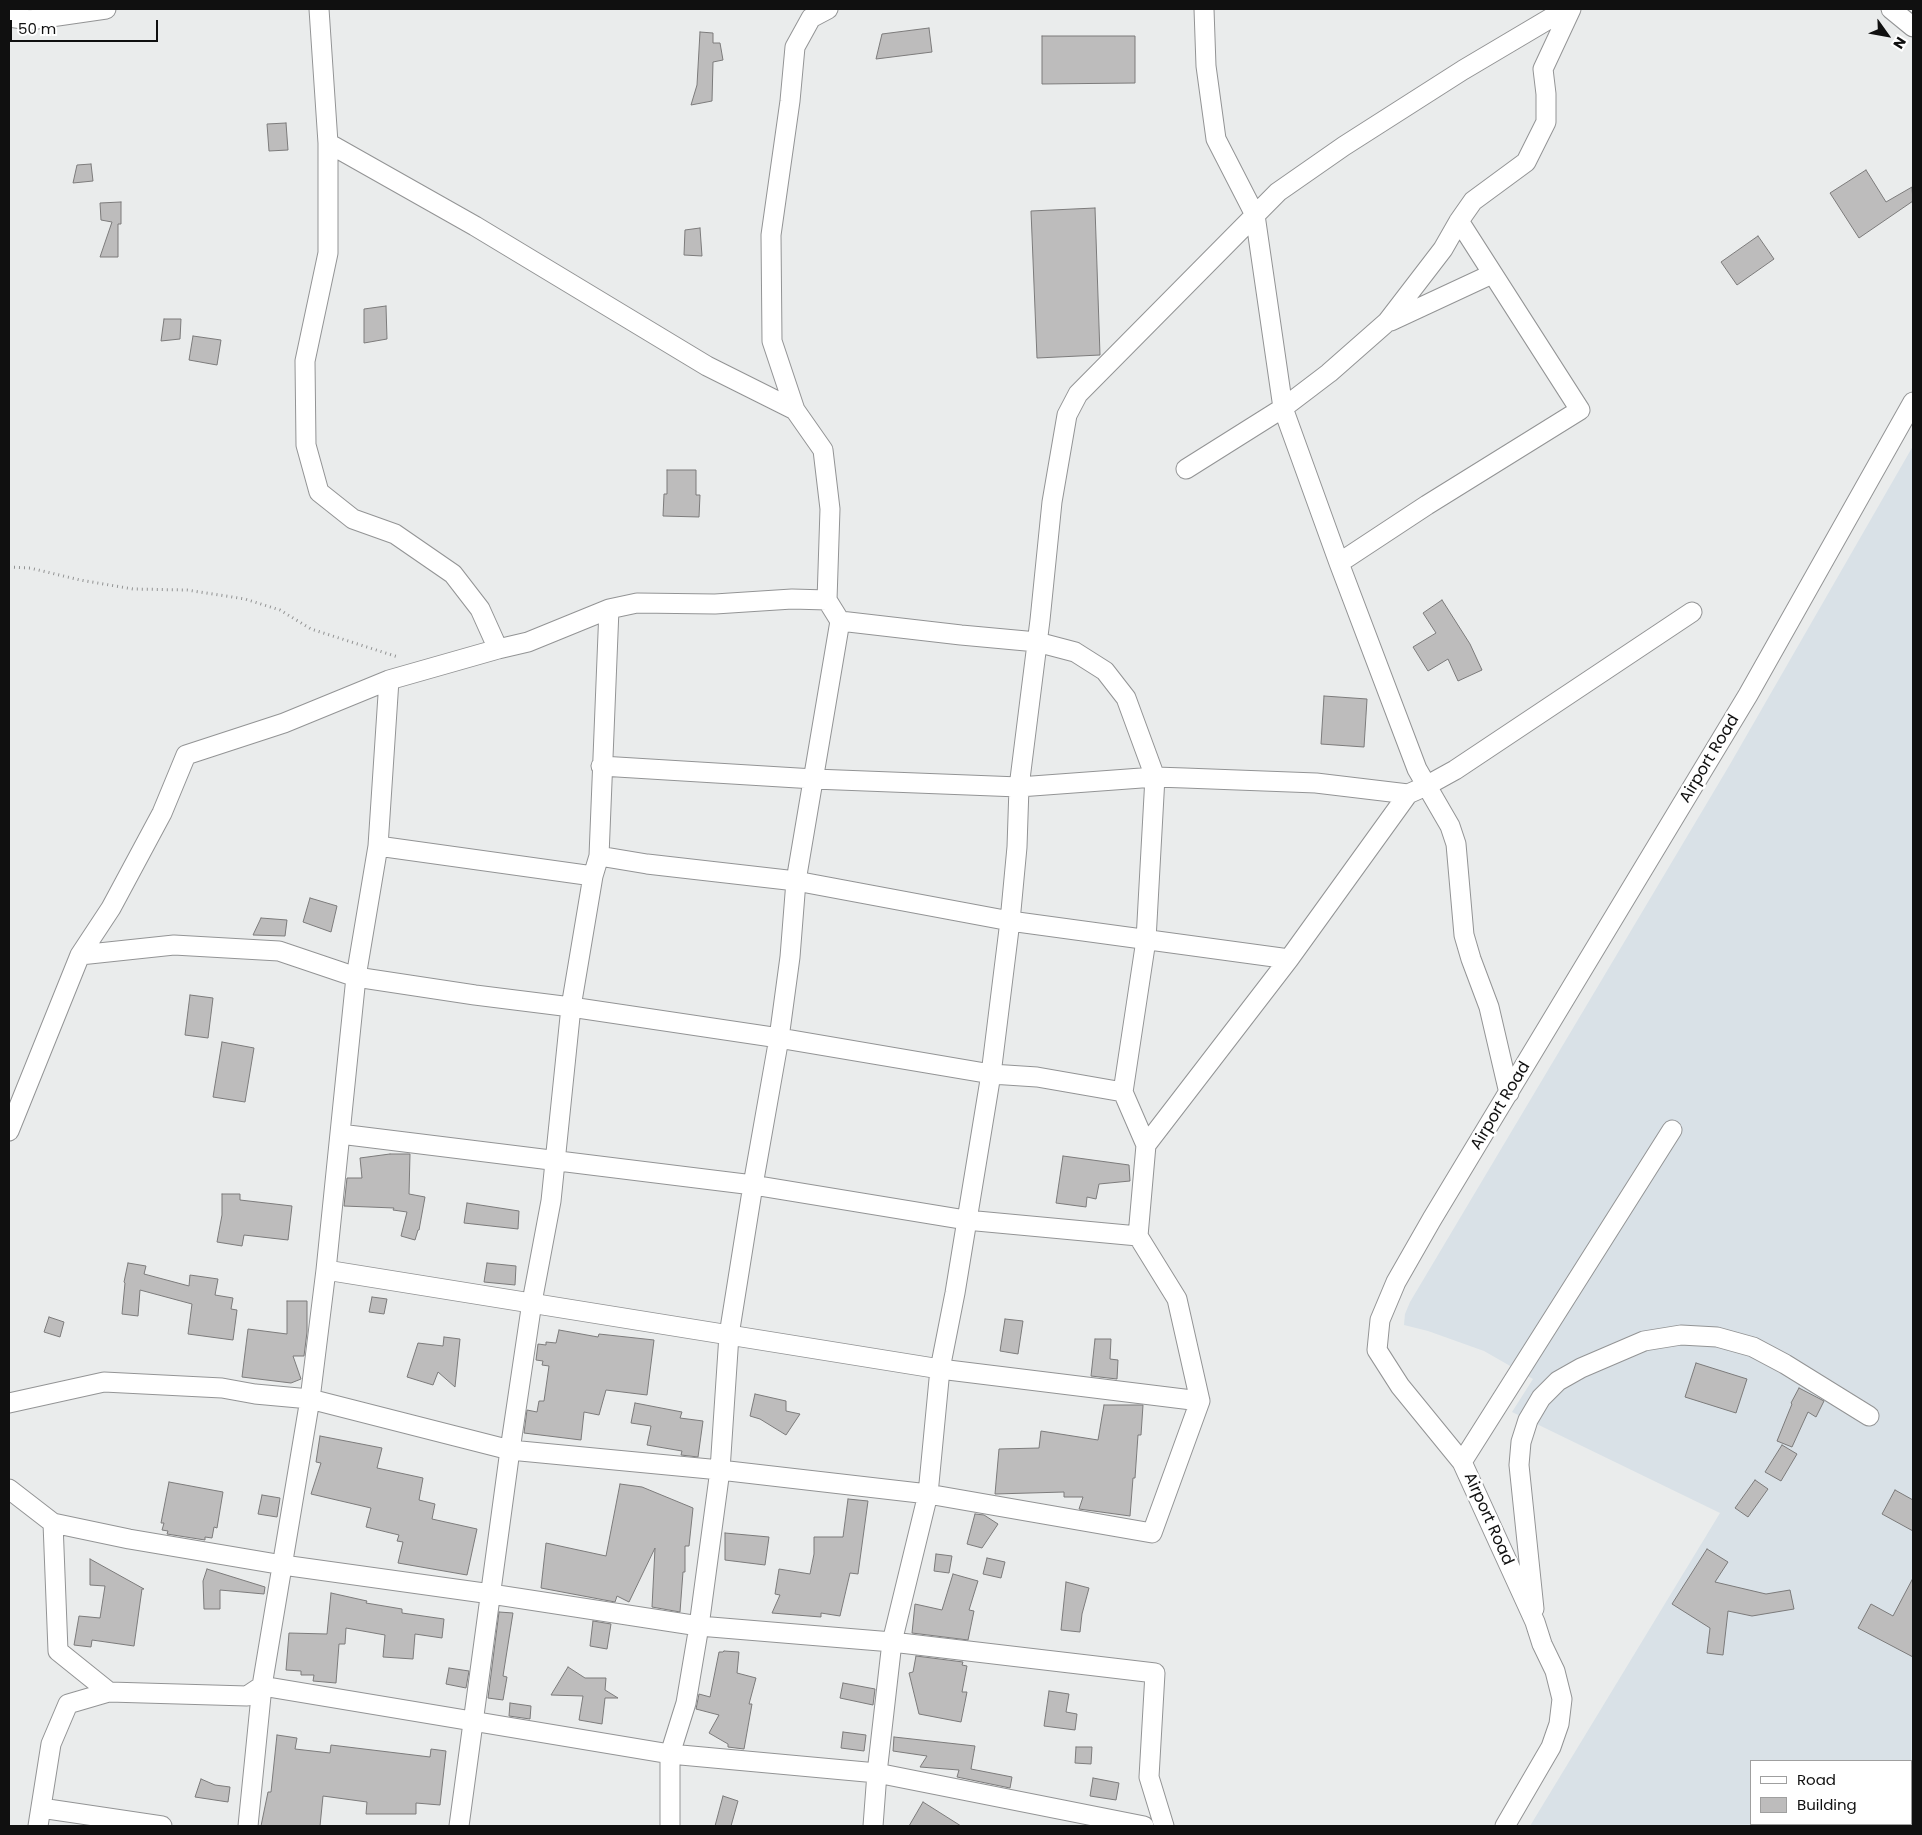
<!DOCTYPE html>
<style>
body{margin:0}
#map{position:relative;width:1922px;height:1835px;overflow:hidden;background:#eaecec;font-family:Poppins,sans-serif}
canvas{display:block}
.frame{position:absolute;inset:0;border:10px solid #101010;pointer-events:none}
.legend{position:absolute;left:1750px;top:1760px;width:162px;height:65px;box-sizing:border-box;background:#fff;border:1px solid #9f9f9f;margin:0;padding:6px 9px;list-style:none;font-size:15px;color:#101010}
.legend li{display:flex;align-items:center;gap:10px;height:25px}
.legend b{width:25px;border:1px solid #9f9f9f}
.north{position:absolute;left:1862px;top:10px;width:50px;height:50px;-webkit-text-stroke:4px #fff;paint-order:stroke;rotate:122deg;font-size:14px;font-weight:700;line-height:20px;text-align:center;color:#101010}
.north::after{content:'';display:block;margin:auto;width:18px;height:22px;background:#101010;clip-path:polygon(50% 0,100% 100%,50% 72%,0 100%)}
.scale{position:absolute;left:10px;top:20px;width:148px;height:22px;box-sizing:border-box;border:2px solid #101010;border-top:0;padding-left:6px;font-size:15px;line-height:18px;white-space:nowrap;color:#101010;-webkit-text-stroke:4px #fff;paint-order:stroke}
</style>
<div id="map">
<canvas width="1922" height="1835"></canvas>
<div class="frame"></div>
<ul class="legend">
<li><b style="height:6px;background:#fff"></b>Road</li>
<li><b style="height:14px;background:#bdbcbc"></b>Building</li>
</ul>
<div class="north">N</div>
<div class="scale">50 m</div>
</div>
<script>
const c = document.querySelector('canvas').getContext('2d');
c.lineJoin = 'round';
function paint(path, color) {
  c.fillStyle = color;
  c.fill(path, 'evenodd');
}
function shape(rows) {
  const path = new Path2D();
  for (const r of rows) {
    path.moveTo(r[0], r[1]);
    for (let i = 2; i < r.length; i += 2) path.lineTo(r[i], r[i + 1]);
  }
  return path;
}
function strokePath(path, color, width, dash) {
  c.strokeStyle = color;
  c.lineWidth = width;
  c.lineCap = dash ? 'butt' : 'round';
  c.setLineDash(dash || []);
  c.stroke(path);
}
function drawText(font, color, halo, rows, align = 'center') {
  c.font = font + ' Poppins,sans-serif';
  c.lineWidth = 5;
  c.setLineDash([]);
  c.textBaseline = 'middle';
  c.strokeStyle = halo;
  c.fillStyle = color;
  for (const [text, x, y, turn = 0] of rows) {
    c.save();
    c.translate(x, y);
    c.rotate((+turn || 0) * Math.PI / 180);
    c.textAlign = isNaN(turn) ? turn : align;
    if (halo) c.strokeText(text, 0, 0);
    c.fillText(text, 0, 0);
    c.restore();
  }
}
const built = shape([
 [1913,446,1913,1826,1530,1826,1720,1513,1512,1412,1533,1379,1484,1351,1428,1331,1404,1325,1405,1314,1410,1302,1729,766],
 [1751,1761,1911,1761,1911,1824,1751,1824]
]);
const building = shape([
 [929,28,932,52,876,59,882,34,929,28],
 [700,32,713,33,713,43,720,43,723,60,713,62,712,101,691,105,697,85,700,32],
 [1042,36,1135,36,1135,83,1042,84,1042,36],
 [286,123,288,150,269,151,267,124,286,123],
 [91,164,93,181,73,183,77,165,91,164],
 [1866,170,1886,202,1912,187,1913,201,1859,238,1830,193,1866,170],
 [121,202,121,224,118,224,118,257,100,257,112,222,101,220,100,203,121,202],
 [1095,208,1100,355,1037,358,1031,211,1095,208],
 [700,228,702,256,684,255,685,230,700,228],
 [1758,236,1774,259,1737,285,1721,262,1758,236],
 [386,306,387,339,364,343,364,309,386,306],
 [164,319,181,319,180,339,161,341,164,319],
 [193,336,221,340,217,365,189,360,193,336],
 [667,470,696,470,696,495,700,495,699,517,663,516,664,494,667,494,667,470],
 [1442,600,1470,644,1482,670,1458,681,1448,659,1428,671,1413,647,1436,633,1423,613,1442,600],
 [1324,696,1367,699,1364,747,1321,744,1324,696],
 [310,898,337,906,331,932,303,922,310,898],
 [261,918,287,920,285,936,253,935,261,918],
 [190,995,213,998,208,1038,185,1035,190,995],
 [222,1042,254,1048,245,1102,213,1097,222,1042],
 [390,1154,410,1154,409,1194,425,1197,419,1230,418,1230,415,1240,401,1236,407,1212,393,1210,394,1208,344,1206,347,1178,362,1178,360,1158,390,1154],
 [1063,1156,1129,1165,1130,1181,1099,1184,1096,1199,1087,1197,1086,1207,1056,1203,1063,1156],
 [222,1194,240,1194,240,1200,292,1206,288,1240,244,1235,242,1246,217,1242,222,1215,222,1194],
 [467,1203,519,1211,518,1229,464,1223,467,1203],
 [128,1263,146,1266,144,1274,189,1286,190,1275,218,1279,215,1295,233,1298,231,1309,237,1310,233,1340,188,1334,192,1304,140,1290,138,1316,122,1314,125,1283,124,1282,128,1263],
 [487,1263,516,1266,515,1285,484,1282,487,1263],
 [372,1297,387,1299,384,1314,369,1312,372,1297],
 [287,1301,307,1301,307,1332,304,1356,293,1356,301,1379,291,1383,242,1377,248,1329,287,1334,287,1301],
 [49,1317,64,1322,60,1337,44,1332,49,1317],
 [1005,1319,1023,1321,1018,1354,1000,1351,1005,1319],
 [559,1330,598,1337,599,1334,654,1340,647,1395,606,1390,599,1415,584,1412,581,1440,524,1433,527,1410,537,1412,539,1401,544,1401,549,1366,542,1365,543,1361,536,1360,538,1344,546,1345,546,1342,556,1343,559,1330],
 [444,1337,460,1339,455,1387,438,1372,433,1385,407,1377,418,1343,443,1346,444,1337],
 [1095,1339,1111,1339,1110,1359,1118,1360,1117,1379,1091,1376,1095,1339],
 [1696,1363,1747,1379,1736,1413,1685,1397,1696,1363],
 [1799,1388,1824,1401,1816,1417,1808,1412,1792,1447,1777,1441,1792,1404,1791,1403,1799,1388],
 [755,1394,786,1401,786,1411,800,1414,786,1435,760,1419,750,1416,755,1394],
 [635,1403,682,1412,680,1418,703,1421,698,1457,681,1455,682,1451,647,1445,651,1426,631,1423,635,1403],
 [1104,1405,1143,1405,1141,1435,1138,1435,1135,1478,1133,1478,1130,1516,1079,1509,1083,1497,1064,1497,1064,1492,995,1494,999,1449,1039,1448,1041,1431,1098,1440,1104,1405],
 [320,1436,382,1448,377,1468,423,1478,419,1500,435,1504,432,1519,477,1529,467,1575,398,1563,403,1542,397,1541,399,1535,366,1527,371,1508,311,1494,321,1463,316,1462,320,1436],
 [1782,1445,1797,1454,1781,1481,1765,1472,1782,1445],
 [1755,1480,1768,1489,1748,1517,1735,1508,1755,1480],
 [169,1482,223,1492,217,1528,214,1527,212,1538,205,1537,205,1540,167,1534,168,1531,162,1530,164,1523,161,1523,169,1482],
 [620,1484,642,1487,693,1508,689,1546,685,1546,685,1572,683,1572,680,1612,652,1607,655,1548,629,1602,617,1596,615,1602,541,1588,546,1543,606,1556,620,1484],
 [1895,1490,1913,1500,1913,1531,1882,1514,1895,1490],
 [262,1495,280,1498,277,1517,258,1514,262,1495],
 [848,1499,868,1501,858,1574,850,1573,840,1616,821,1613,821,1617,772,1613,780,1595,775,1594,779,1569,810,1574,814,1554,814,1537,843,1537,848,1499],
 [975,1514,984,1515,998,1524,982,1548,967,1544,975,1514],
 [725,1533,769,1537,765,1565,725,1560,725,1533],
 [1707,1549,1728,1562,1715,1582,1766,1594,1790,1590,1794,1609,1752,1616,1728,1611,1723,1655,1707,1653,1710,1628,1672,1604,1707,1549],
 [936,1554,952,1556,949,1573,934,1571,936,1554],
 [987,1558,1005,1562,1001,1578,983,1574,987,1558],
 [90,1559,144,1589,142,1589,134,1646,92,1640,91,1647,74,1645,79,1616,100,1618,105,1586,90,1585,90,1559],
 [207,1569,265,1587,264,1594,220,1590,220,1609,204,1609,203,1581,207,1569],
 [953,1574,978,1581,969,1610,974,1611,968,1640,912,1633,915,1604,942,1610,953,1574],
 [1913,1578,1913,1657,1858,1628,1871,1604,1893,1616,1913,1578],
 [1066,1582,1089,1588,1082,1614,1080,1632,1061,1630,1066,1582],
 [331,1593,367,1601,366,1603,402,1609,402,1613,444,1619,442,1638,415,1634,413,1659,383,1657,385,1635,346,1628,345,1644,339,1644,336,1683,313,1681,314,1675,301,1675,301,1671,286,1670,289,1633,327,1634,331,1593],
 [499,1612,513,1613,503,1676,507,1677,503,1700,488,1698,499,1612],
 [593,1621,611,1624,607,1649,590,1646,593,1621],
 [724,1651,739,1652,737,1673,756,1678,749,1704,752,1704,744,1749,728,1747,728,1744,709,1733,719,1715,696,1709,699,1694,710,1697,719,1652,723,1652,724,1651],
 [916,1656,963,1662,962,1665,967,1666,962,1692,967,1692,961,1722,919,1714,909,1673,913,1672,916,1656],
 [568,1667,585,1678,606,1678,605,1690,618,1698,605,1698,602,1724,579,1720,583,1696,551,1695,568,1667],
 [449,1668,469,1671,466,1688,446,1684,449,1668],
 [843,1683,875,1689,873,1705,840,1698,843,1683],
 [1049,1691,1069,1694,1066,1712,1077,1714,1075,1730,1044,1726,1049,1691],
 [510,1703,531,1706,530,1719,509,1716,510,1703],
 [843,1732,866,1735,864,1751,841,1748,843,1732],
 [277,1735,297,1738,295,1749,330,1753,331,1745,430,1757,431,1749,446,1751,440,1805,416,1803,416,1814,366,1814,367,1802,323,1796,320,1826,261,1826,268,1792,271,1792,277,1735],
 [894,1737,975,1746,971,1769,1012,1777,1010,1788,957,1777,959,1770,920,1767,927,1756,893,1751,894,1737],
 [1076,1747,1092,1747,1091,1764,1075,1763,1076,1747],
 [1093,1778,1119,1783,1116,1800,1090,1796,1093,1778],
 [201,1779,215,1785,230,1787,228,1802,195,1797,201,1779],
 [723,1796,738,1801,731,1826,715,1826,723,1796],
 [923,1802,961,1826,909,1826,923,1802]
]);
const path = shape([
 [9,567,30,568,80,580,133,589,187,590,245,599,280,610,311,629,398,657]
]);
const minor = shape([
 [319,9,328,143,328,253,305,361,306,445,319,492,353,519,395,534,453,574,480,609,498,649],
 [1204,9,1206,66,1216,139,1255,215,1283,408,1339,563,1417,769,1450,826,1456,844,1464,935,1471,959,1489,1007,1509,1093],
 [1891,9,1913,27],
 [9,17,30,20,106,9],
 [328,143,475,226,707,366,795,410],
 [1391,321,1492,274],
 [1186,469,1283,408,1329,373,1387,322,1443,249,1459,221,1473,201,1526,162,1546,122,1546,94,1543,69,1571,9],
 [1339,563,1427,505,1580,410,1459,221],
 [827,600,830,509,823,450,795,410,772,341,771,235,790,101,795,47,811,18,828,9],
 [601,766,814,779,1019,787,1155,777,1185,778,1316,783,1408,794,1426,786,1455,770,1692,612],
 [378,846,593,876],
 [599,856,647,864,796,881,1010,921,1289,959],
 [80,955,174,945,279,951,356,977,475,995,571,1007,779,1038,991,1074,1037,1077,1123,1092,1146,1145],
 [9,1131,80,955,111,908,162,813,186,755,284,723,389,680,498,649,528,642,609,609,637,603,715,604,792,599,827,600,840,621,961,635,1037,642,1075,652,1105,671,1126,698,1155,777,1146,940,1123,1092],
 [340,1134,753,1185,966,1220,1138,1236],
 [326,1270,940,1369,1200,1401],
 [9,1403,104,1382,222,1388,255,1394,310,1399,510,1450,720,1470,928,1494,1152,1533,1200,1401,1177,1299,1138,1236,1146,1145,1289,959,1408,794],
 [1462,1462,1672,1130],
 [9,1489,53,1523,129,1539,283,1565,491,1594,699,1626,892,1642,1155,1673,1149,1777,1164,1826],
 [1534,1609,1519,1465,1521,1442,1528,1420,1541,1398,1558,1381,1581,1368,1644,1341,1681,1335,1717,1337,1753,1347,1785,1364,1869,1416],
 [109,1692,247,1696,262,1686,670,1754,877,1773,1144,1826],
 [41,1808,162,1826],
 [38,1826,51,1744,68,1704,109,1692,58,1651,53,1523],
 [248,1826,262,1686,310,1399,326,1270,356,977,378,846,389,680],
 [459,1826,510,1450,532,1302,551,1201,571,1007,593,876,599,856,609,609],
 [670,1826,670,1754,686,1703,699,1626,720,1470,729,1335,753,1185,779,1038,790,957,796,881,840,621],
 [873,1826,877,1773,892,1642,928,1494,940,1369,955,1293,991,1074,1010,921,1017,847,1019,787,1040,620,1052,502,1067,415,1078,394,1278,192,1344,146,1463,70,1566,9],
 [1505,1826,1551,1747,1559,1724,1562,1699,1555,1671,1542,1644,1535,1622,1462,1462,1400,1386,1377,1350,1380,1320,1396,1282,1432,1219,1748,695,1913,402]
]);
const streetNames = [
 ["Airport Road",1710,759,-59],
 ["Airport Road",1501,1106,-59],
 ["Airport Road",1488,1519,66]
];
paint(built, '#d9e1e7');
paint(building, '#bdbcbc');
strokePath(building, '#7c7b7b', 1);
strokePath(minor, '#939495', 21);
strokePath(path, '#929393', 3, [1, 4]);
strokePath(minor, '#fff', 19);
drawText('16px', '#101010', '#fff', streetNames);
</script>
